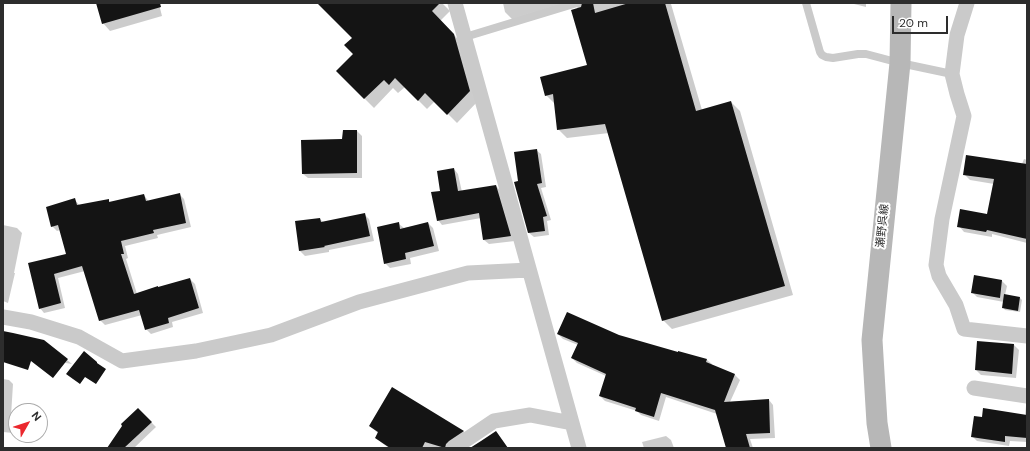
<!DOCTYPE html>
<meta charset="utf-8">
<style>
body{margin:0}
#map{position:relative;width:1030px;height:451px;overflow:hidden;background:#fff;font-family:"DM Sans",sans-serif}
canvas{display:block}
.frame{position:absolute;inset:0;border:4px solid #2d2d2d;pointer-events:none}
.north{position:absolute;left:8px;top:403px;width:40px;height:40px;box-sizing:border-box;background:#fff;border:1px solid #ababab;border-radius:50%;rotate:51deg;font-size:11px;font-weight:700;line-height:16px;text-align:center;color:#2d2d2d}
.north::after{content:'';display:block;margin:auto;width:14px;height:18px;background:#eb282e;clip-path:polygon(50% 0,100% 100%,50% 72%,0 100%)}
.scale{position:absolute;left:892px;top:16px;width:56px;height:18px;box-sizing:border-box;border:2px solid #2d2d2d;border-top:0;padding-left:5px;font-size:12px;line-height:14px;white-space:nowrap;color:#2d2d2d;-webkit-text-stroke:3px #fff;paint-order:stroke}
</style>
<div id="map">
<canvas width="1030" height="451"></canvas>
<div class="frame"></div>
<div class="north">N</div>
<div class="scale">20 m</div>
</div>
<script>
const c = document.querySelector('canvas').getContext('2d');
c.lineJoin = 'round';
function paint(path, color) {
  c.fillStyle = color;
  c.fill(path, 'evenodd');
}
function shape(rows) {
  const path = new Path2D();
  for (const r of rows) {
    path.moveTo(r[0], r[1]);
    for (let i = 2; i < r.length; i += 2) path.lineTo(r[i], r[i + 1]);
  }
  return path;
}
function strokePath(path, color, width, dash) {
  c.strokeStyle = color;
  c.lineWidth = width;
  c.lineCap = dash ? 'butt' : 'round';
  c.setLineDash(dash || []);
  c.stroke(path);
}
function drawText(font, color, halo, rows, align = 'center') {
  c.font = font + ' "DM Sans","Noto Sans JP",sans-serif';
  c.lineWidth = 4;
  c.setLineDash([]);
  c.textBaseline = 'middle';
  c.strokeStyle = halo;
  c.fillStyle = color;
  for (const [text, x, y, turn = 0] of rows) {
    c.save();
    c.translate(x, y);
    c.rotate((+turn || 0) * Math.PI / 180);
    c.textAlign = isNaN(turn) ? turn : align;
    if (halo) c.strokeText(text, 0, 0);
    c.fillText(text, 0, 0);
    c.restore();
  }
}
const shadow = shape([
 [97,3,164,3,159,4,162,16,110,31,103,23],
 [329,3,442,3,450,11,440,21,463,44,479,100,457,123,435,101,427,109,405,87,398,93,393,88,374,108,337,71,354,54,354,38],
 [503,3,671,4,702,110,731,102,740,111,793,295,672,329,663,320,609,133,567,138,558,129,555,104,546,95,588,66,579,9,573,4,514,21,505,12],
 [850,3,866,3,866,7],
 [357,131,362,136,362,178,308,178,303,174,344,140],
 [536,150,541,154,546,187,541,188,551,220,547,221,549,235,534,237,529,233],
 [1024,159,1027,160,1027,243,992,234,992,237,964,232,959,226,988,215,994,184,970,180,964,174,1022,164],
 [454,169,458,174,462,192,496,186,501,191,515,241,489,244,484,240,481,218,442,225,438,220,442,192],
 [144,195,149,202,180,195,184,199,191,227,157,235,158,238,125,246,128,258,126,259,137,294,190,279,195,284,203,313,172,322,173,327,151,334,146,329,142,315,105,325,100,320,85,271,58,278,65,308,44,313,40,308,29,264,67,255,60,230,57,231,52,226,75,200,80,206,108,200,111,203],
 [364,214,369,219,374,241,329,250,329,252,305,256,300,251,320,219,324,223],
 [428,223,433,228,439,251,410,258,411,264,390,268,385,263,399,224,404,228],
 [3,225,17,228,22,233,14,273,15,273,8,303,3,301],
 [974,277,1002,281,1007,286,1005,295,1020,298,1022,300,1020,312,1005,310,1003,307,1004,302,977,297,972,292],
 [3,332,44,341,72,364,3,353],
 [558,334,619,336,678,353,679,352,707,360,712,364,711,366,735,375,740,380,730,402,769,400,773,405,775,438,750,439,753,448,727,448,717,414,666,397,659,421,641,415,637,411,605,401,600,396,606,376,577,363,572,358,578,345,563,339],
 [1014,345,1019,350,1016,378,981,375,976,370],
 [3,379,9,380,13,384,11,416,14,418,13,433,3,432],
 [1027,405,1027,442,1010,441,1009,446,977,441,972,436,983,418,1025,416,1026,406],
 [138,409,156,427,134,448,108,448],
 [370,426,463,431,468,437,453,448,389,448,382,443,376,437,379,434],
 [666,436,671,440,674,448,644,448,642,442]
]);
const building = shape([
 [96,3,160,3,161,7,102,24],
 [317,3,440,3,432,11,454,34,470,91,447,115,425,93,418,101,395,78,389,85,384,80,364,99,336,71,353,54,344,45,352,38],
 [582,3,593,3,595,13,629,3,665,3,696,111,731,101,785,286,662,321,605,124,557,130,553,94,545,96,540,77,587,65,571,10,581,7],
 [343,130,357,130,357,173,302,174,301,140,342,139],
 [537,149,542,183,537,184,547,216,543,217,545,231,528,233,514,182,518,181,514,152],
 [966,155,1027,164,1027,239,987,230,986,232,957,227,960,209,987,214,994,179,963,175],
 [454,168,458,191,496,185,511,236,483,240,479,213,437,221,431,192,440,191,437,171],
 [180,193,186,223,153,230,154,233,121,241,124,254,121,254,134,294,158,286,158,287,190,278,199,308,168,318,169,323,145,330,139,310,99,321,82,266,54,274,61,303,39,309,28,263,66,254,58,225,51,227,46,207,75,198,77,205,109,199,109,202,144,194,146,201],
 [365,213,370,236,324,246,325,247,299,251,295,221,320,218,321,222],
 [399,222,400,229,428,222,434,246,405,253,406,259,384,264,377,227],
 [974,275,1002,280,1000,298,971,293],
 [1004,294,1020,297,1018,311,1002,308],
 [567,312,619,335,678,352,678,351,707,359,706,362,735,374,724,402,769,399,770,433,746,434,750,448,726,448,715,410,661,393,654,417,635,411,636,408,599,396,606,374,571,358,578,343,557,334],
 [3,331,13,333,44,340,68,359,53,378,31,361,28,370,3,362],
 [977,341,1014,344,1012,374,975,370],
 [84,351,97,362,97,363,106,369,96,384,85,377,80,384,66,374],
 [392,387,464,431,449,441,446,444,445,448,425,442,422,448,390,448,375,438,378,432,369,426],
 [138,408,152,422,124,448,107,448,122,426,121,424],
 [983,408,1027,415,1027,438,1005,436,1005,442,971,437,974,416,982,417],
 [496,431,508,448,470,448,481,441]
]);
const lane = shape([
 [806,3,820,52,822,55,826,57,833,58,858,54,866,54,900,63,952,74],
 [465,37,577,3]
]);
const street = shape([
 [455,3,579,448],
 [967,3,957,35,952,74,957,94,964,116,942,219,936,265,939,276,956,305,964,329,1027,336],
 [3,317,31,322,79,337,122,361,196,351,271,335,359,302,468,273,529,270],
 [974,388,1027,396],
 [454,448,494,421,530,415,572,423]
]);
const secondary = shape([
 [881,448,877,423,872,340,900,63,901,3]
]);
const streetNames = [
 ["瀬野呉線",883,226,-84]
];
paint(shadow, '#0003');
paint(building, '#141414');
strokePath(lane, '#cacaca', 8);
strokePath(street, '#cacaca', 15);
strokePath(secondary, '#b7b7b7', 21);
drawText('11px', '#2d2d2d', '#fff', streetNames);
</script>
